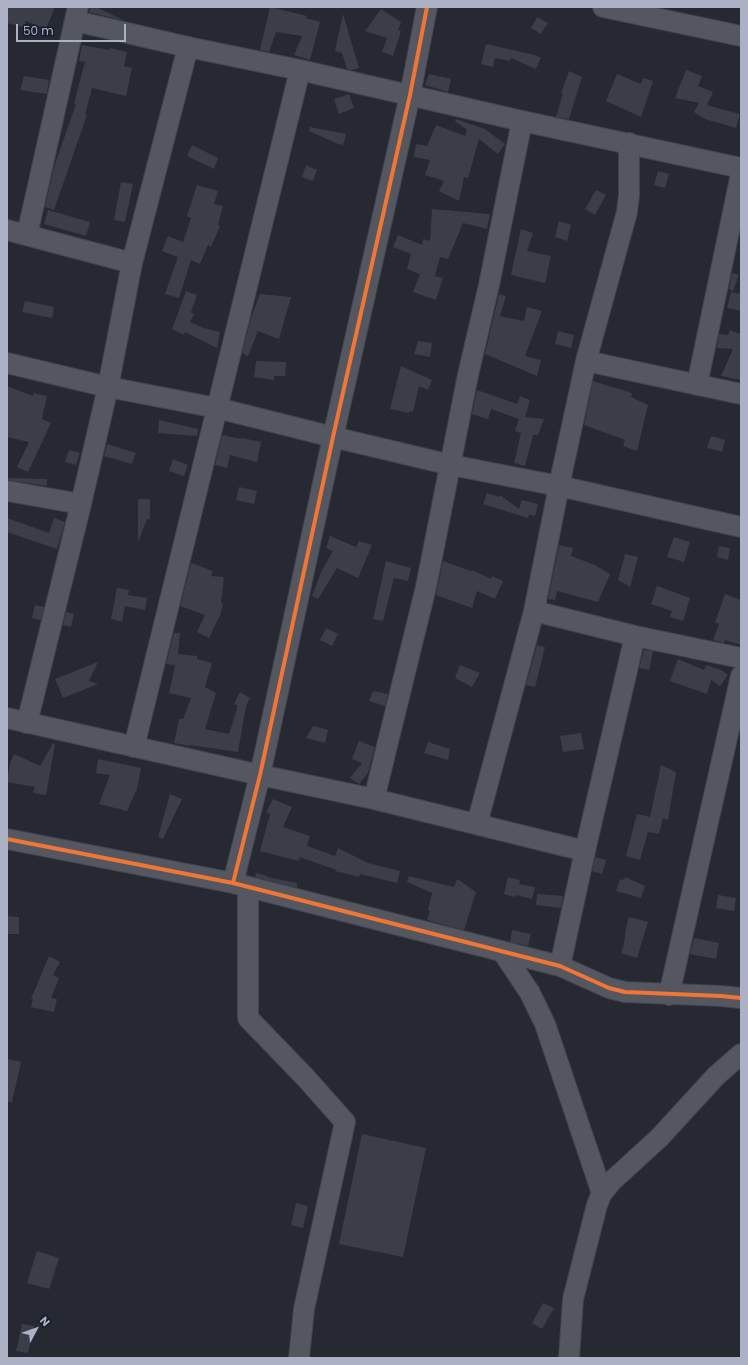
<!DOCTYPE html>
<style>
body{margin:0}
#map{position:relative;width:748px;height:1365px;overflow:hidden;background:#262832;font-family:Poppins,sans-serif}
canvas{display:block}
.frame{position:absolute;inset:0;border:8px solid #adb1c5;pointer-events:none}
.north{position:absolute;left:16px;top:1309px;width:40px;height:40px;-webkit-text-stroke:3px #191c2d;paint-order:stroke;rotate:49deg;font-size:11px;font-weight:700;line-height:16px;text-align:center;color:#adb1c5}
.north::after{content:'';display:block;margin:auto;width:14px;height:18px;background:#adb1c5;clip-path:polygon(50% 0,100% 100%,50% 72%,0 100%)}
.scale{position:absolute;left:16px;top:24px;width:110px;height:18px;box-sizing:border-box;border:2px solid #adb1c5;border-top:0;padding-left:5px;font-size:12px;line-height:14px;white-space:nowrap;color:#adb1c5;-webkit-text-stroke:3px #191c2d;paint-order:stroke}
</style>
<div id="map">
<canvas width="748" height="1365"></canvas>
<div class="frame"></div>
<div class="north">N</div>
<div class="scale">50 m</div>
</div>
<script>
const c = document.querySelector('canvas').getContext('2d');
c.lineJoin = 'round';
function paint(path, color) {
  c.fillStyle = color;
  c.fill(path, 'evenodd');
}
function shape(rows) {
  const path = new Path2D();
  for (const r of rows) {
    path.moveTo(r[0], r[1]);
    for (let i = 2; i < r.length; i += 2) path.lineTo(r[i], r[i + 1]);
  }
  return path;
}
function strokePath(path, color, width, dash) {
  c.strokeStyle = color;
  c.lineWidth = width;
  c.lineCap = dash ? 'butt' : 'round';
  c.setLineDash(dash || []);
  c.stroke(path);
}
const building = shape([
 [7,7,55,7,46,29,26,21,23,27,7,23],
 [91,7,96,7,125,21,89,12],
 [270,7,307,16,306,18,320,22,310,60,294,55,302,36,276,32,269,52,260,50],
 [381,9,401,22,398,30,401,31,393,56,382,52,387,38,365,31],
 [343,14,359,68,352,70,347,69,342,53,335,51],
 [537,17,548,23,541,34,531,28],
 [486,44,535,55,541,58,536,69,511,58,510,61,495,58,493,67,481,64],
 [82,45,110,50,110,48,127,52,124,66,132,68,126,96,92,88,85,115,87,115,54,210,45,207,54,167,76,104,74,103,85,62,79,61],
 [686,70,702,76,698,86,713,92,707,105,740,114,736,128,705,119,694,112,699,103,675,98],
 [569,71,582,77,569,119,556,117,563,93,561,93],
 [429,74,451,79,448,92,425,85],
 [617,74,641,84,643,78,653,81,641,117,606,101],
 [24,76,49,80,47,94,20,90],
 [349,94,354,108,339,114,334,99],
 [456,119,485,129,505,144,498,154,479,139,468,178,464,177,459,201,439,191,444,181,425,175,430,160,414,157,416,144,427,146,436,125,465,136,467,130,455,121],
 [310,127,346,134,343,145,336,143,309,131],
 [192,145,218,158,214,169,187,156],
 [306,165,317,170,313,181,302,177],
 [658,171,669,174,665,188,654,185],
 [121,182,133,184,125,222,114,220],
 [197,185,218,191,214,204,223,206,218,225,220,226,211,247,208,245,200,264,191,260,179,298,165,294,178,257,162,251,168,236,183,242,191,218,187,216],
 [596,190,606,195,595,215,585,209],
 [432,209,490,214,487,229,463,223,448,259,440,257,435,276,443,278,436,300,413,292,420,274,407,269,411,254,393,247,398,235,422,245,423,239,430,241],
 [48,210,90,222,86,236,44,224],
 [559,221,571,225,567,241,555,237],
 [521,229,533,233,527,251,551,256,545,283,511,275],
 [732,273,739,275,733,291,729,289],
 [186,291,197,295,191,312,194,314,190,322,204,328,220,332,217,348,185,332,184,335,172,329],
 [731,292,741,294,741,311,727,308],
 [260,294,291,297,279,339,258,331,248,356,242,353,252,315],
 [499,294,506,296,500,316,524,321,527,307,542,311,525,356,541,360,537,376,485,354],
 [25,301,54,307,52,318,22,312],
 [730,330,740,334,741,331,741,380,721,376,733,349,717,348,719,334,728,335],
 [558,331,574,335,571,348,555,344],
 [418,341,432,343,430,357,414,354],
 [256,361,286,362,285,376,274,376,274,380,254,377],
 [401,366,432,380,428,390,419,386,413,412,410,411,409,413,390,409],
 [593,381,632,393,631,397,648,405,637,451,623,446,625,440,584,425],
 [7,386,33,396,33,393,47,396,42,419,51,423,28,472,17,467,29,442,7,437],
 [477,390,517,404,520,396,530,400,525,417,544,419,538,435,533,435,525,466,514,463,521,433,515,431,519,419,491,409,488,419,472,414],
 [159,420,198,429,197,436,158,433],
 [222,435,241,439,242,438,261,442,257,462,230,455,227,468,215,465],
 [711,436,725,440,722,452,707,448],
 [107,444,136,453,132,464,104,456],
 [69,450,80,453,76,465,65,462],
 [173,459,188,465,184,476,169,471],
 [7,478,47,479,47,486,7,480],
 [239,487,257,491,254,504,236,500],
 [487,493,499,497,500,495,519,509,522,500,538,504,535,516,527,514,529,515,528,518,483,504],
 [138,499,150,499,150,519,147,519,138,542],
 [7,518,49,533,54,518,65,522,57,549,7,532],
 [330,536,356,547,359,541,372,545,358,578,337,568,318,599,312,596,322,570,333,551,326,548],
 [674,537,690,542,684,562,667,557],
 [559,545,573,548,571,556,595,565,610,574,598,602,557,591,555,600,548,599],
 [719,546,730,548,728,560,717,557],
 [625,554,638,557,630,587,618,580],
 [386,561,411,568,408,581,394,578,383,621,373,619],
 [443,561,471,571,472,570,491,579,492,576,503,581,495,599,477,591,472,608,436,595],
 [191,563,213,571,211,576,224,577,221,603,223,603,221,613,209,638,197,632,205,615,180,606],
 [657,586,690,598,683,621,670,617,672,611,651,604],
 [117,588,129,590,128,595,147,598,145,610,125,606,122,622,111,619],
 [725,594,741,600,741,645,725,640,724,643,713,640,719,624,715,622],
 [35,605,44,607,41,620,32,618],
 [66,612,74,614,71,627,63,625],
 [326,628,338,634,332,646,320,640],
 [174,633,180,633,178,654,197,656,197,659,212,663,205,687,216,693,205,729,229,734,238,706,234,704,240,692,250,698,246,706,238,752,190,745,190,746,174,743,179,719,183,719,191,698,169,693,175,665,166,664],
 [537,645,545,647,535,687,526,685],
 [644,650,653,651,649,670,639,668],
 [678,659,704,670,706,665,721,670,728,675,720,686,711,680,707,694,670,681],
 [98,662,89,681,98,684,63,698,55,679],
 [460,665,480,673,472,687,455,678],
 [373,691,388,694,385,706,369,701],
 [313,726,328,730,325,743,306,738],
 [581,733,584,749,563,752,560,736],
 [359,741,375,747,368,773,359,784,350,778,362,763,352,759],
 [428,742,450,749,448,760,424,753],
 [53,743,55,744,46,795,33,793,35,787,7,782,10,763,14,754,40,766],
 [98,759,141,768,137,789,127,811,99,804,110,775,96,773],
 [661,765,676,772,668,820,663,818,659,834,648,832,640,860,626,856,637,814,650,817],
 [170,794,182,799,163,839,158,837],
 [273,799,292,807,283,827,310,836,307,846,335,856,338,848,368,863,400,871,397,883,360,874,359,877,335,871,336,870,300,857,299,861,260,851,270,814,266,812],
 [595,857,606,860,602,874,592,871],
 [256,873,267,876,267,877,297,883,297,888,255,877],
 [409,876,454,887,457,879,476,892,464,930,427,920,430,911,428,910,432,893,407,882],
 [508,877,520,880,519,884,535,887,532,899,516,895,515,897,504,894],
 [625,877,645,886,641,898,616,891,620,879,624,880],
 [537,894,563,896,561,908,536,905],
 [718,895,736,898,734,911,716,908],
 [7,916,19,917,19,934,7,934],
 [629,917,648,922,637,958,621,953,624,944,626,927],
 [512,930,531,934,528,946,510,942],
 [694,938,719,943,716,959,690,954],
 [49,956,60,962,53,975,59,978,51,998,57,999,54,1012,31,1007,33,999,31,999],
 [7,1059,21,1062,12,1102,7,1102],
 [362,1134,426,1148,403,1257,339,1244],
 [296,1203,308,1206,303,1228,291,1225],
 [37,1251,59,1258,49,1289,27,1283],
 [543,1303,554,1308,542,1329,532,1323],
 [22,1324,34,1326,28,1353,16,1351]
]);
const minor = shape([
 [603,7,741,36],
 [75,21,188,47,300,70,522,121,741,168],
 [7,230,132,263],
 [27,235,78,7],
 [586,361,741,394],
 [7,363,108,387,217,408,333,437,451,465,559,486,741,527],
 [697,385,741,174],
 [7,491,81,504],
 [534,611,635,636,741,658],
 [7,718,260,775,374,799,585,851],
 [27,723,81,504,108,387,132,263,188,47],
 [134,747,300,70],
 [374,799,426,587,468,375,489,285,522,121],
 [477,824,534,611,559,486,586,361,627,212,629,195,629,143],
 [7,839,233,883,560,966,609,988,625,992,721,996,741,998],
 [233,883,260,775,333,437,410,95,427,7],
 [248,887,248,1018,305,1077,345,1122,304,1309,299,1358],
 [502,951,530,993,545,1024,602,1193],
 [560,966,585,851,635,636],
 [669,995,741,676],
 [569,1358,573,1299,597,1205,602,1193,612,1181,659,1138,716,1076,741,1054]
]);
const cycleway = shape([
 [7,839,233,883,560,966,609,988,625,992,721,996,741,998],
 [233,883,260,775,333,437,410,95,427,7]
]);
paint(building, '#3b3d48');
strokePath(minor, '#42434b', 22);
strokePath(minor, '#545660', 20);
strokePath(cycleway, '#f07635', 4);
</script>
